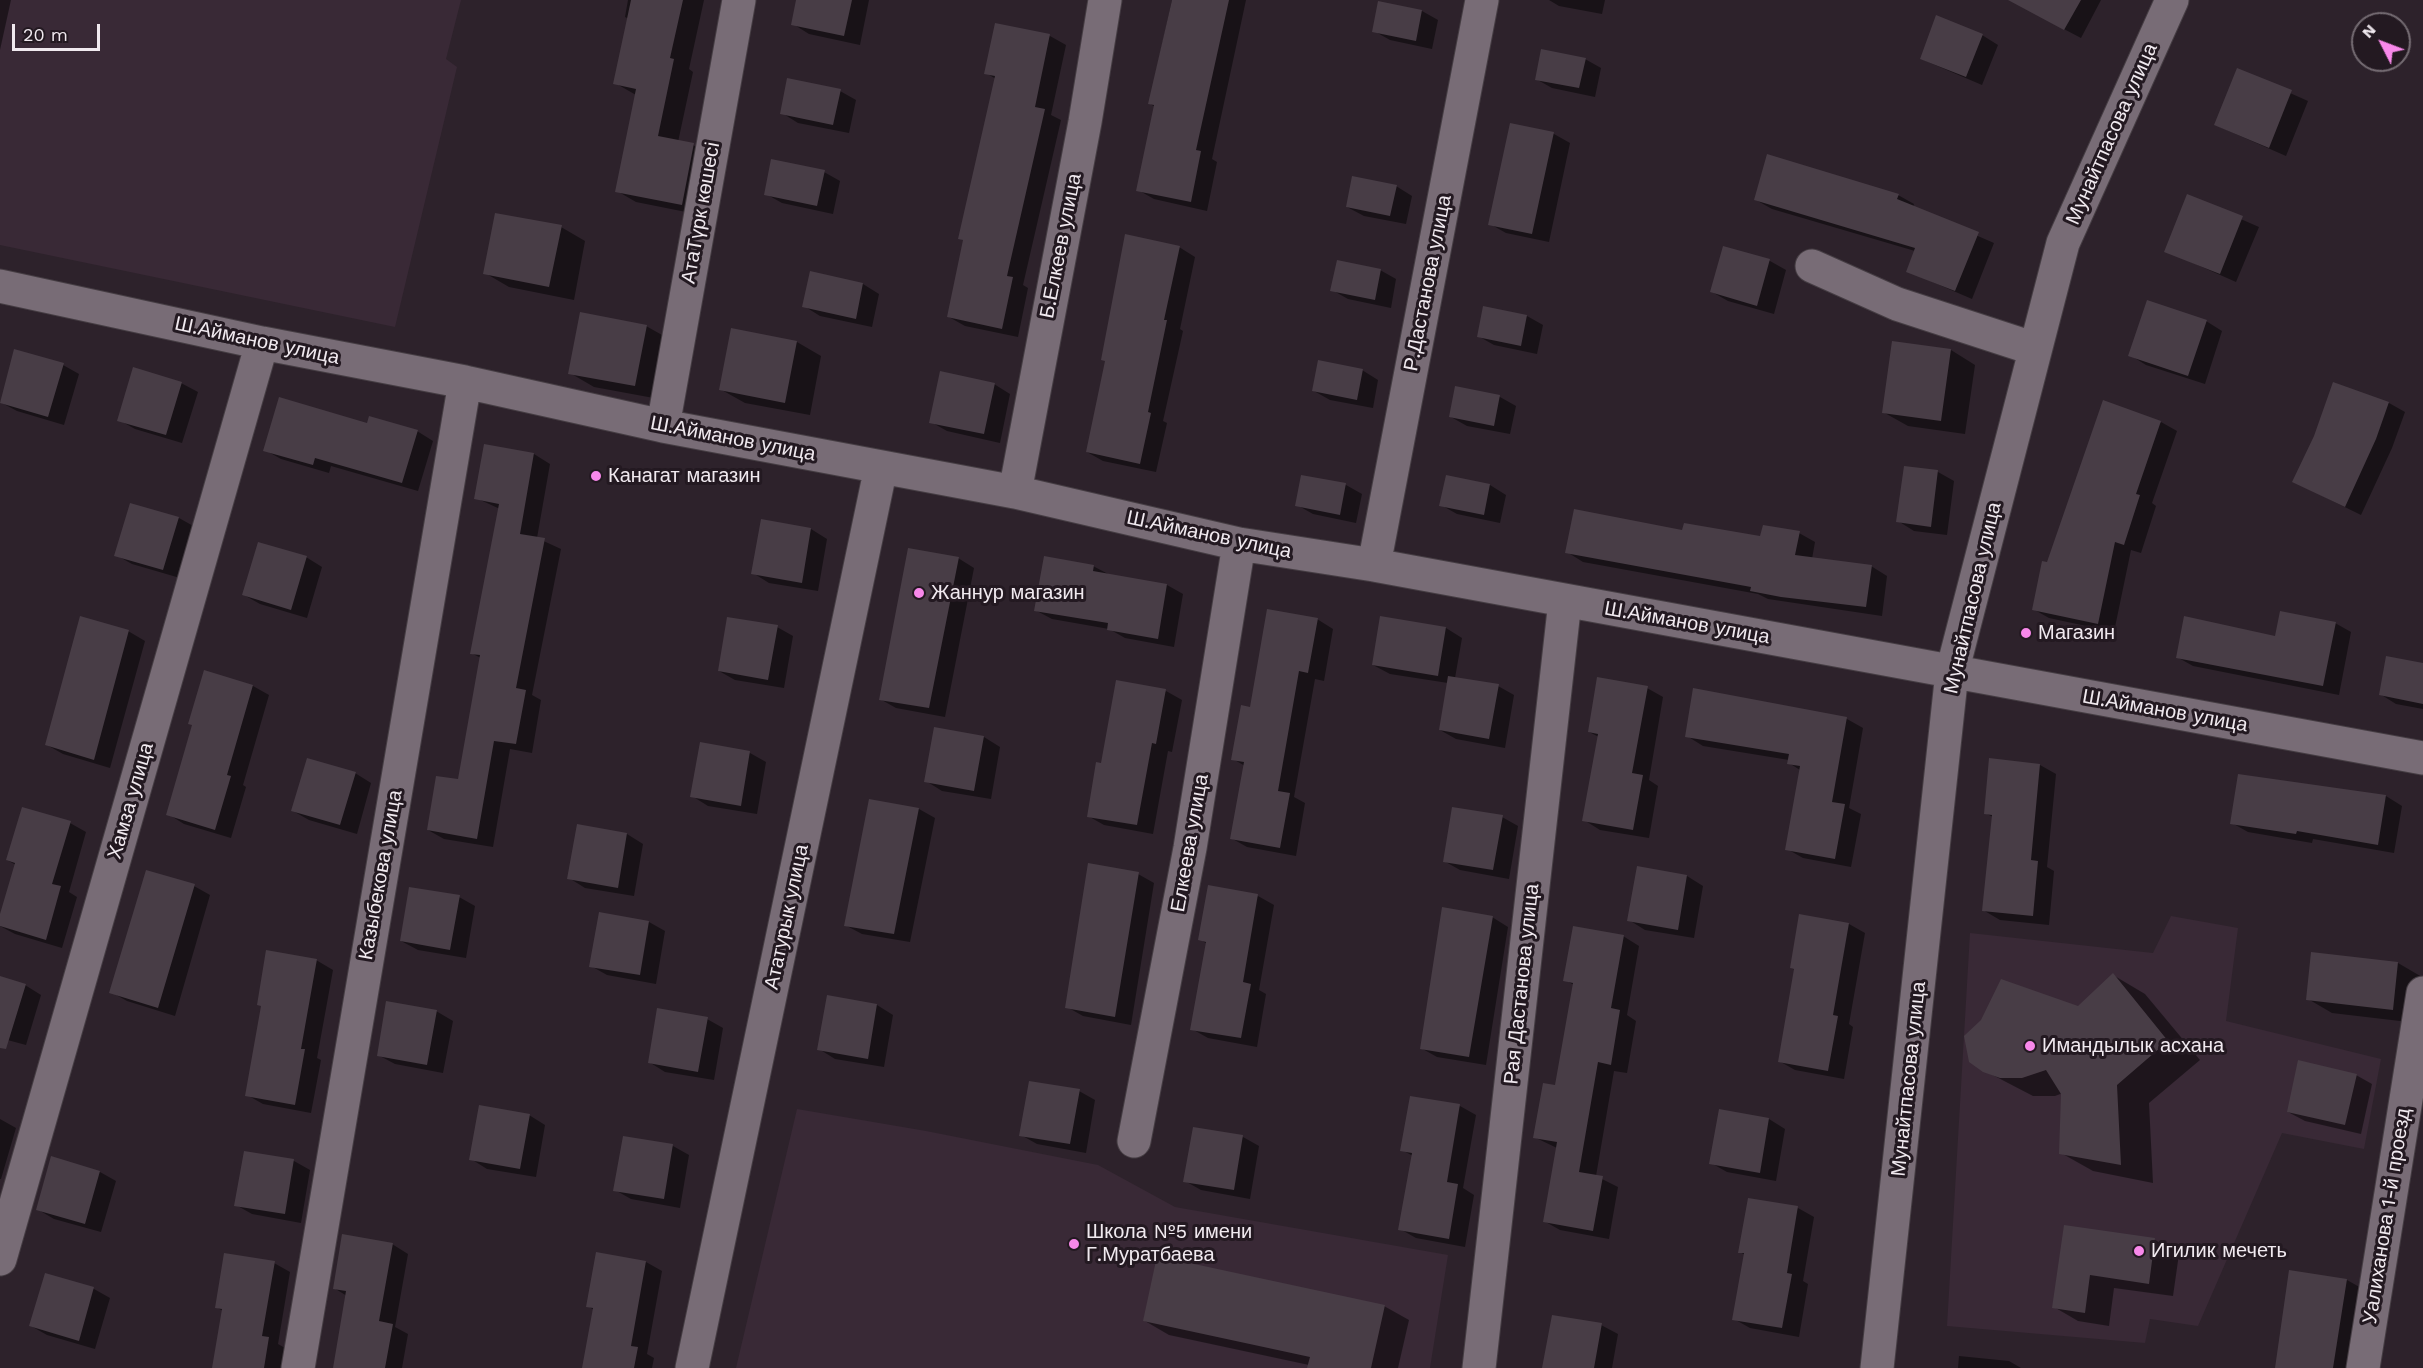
<!DOCTYPE html>
<meta charset="utf-8">
<style>
body{margin:0}
#map{position:relative;width:2423px;height:1368px;overflow:hidden;background:#2d222b;font-family:"Work Sans",sans-serif}
canvas{display:block}
.north{position:absolute;left:2351px;top:12px;width:60px;height:60px;box-sizing:border-box;background:#231921;border:2px solid #756c73;border-radius:50%;rotate:312deg;font-size:16px;font-weight:700;line-height:24px;text-align:center;color:#f0e9ef}
.north::after{content:'';display:block;margin:auto;width:21px;height:27px;background:#f888ea;clip-path:polygon(50% 0,100% 100%,50% 72%,0 100%)}
.scale{position:absolute;left:12px;top:24px;width:88px;height:27px;box-sizing:border-box;border:3px solid #f0e9ef;border-top:0;padding-left:8px;font-size:18px;line-height:21px;white-space:nowrap;color:#f0e9ef;-webkit-text-stroke:4px #231921;paint-order:stroke}
</style>
<div id="map">
<canvas width="2423" height="1368"></canvas>
<div class="north">N</div>
<div class="scale">20 m</div>
</div>
<script>
const c = document.querySelector('canvas').getContext('2d');
c.lineJoin = 'round';
function paint(path, color) {
  c.fillStyle = color;
  c.fill(path, 'evenodd');
}
function shape(rows) {
  const path = new Path2D();
  for (const r of rows) {
    path.moveTo(r[0], r[1]);
    for (let i = 2; i < r.length; i += 2) path.lineTo(r[i], r[i + 1]);
  }
  return path;
}
function strokePath(path, color, width, dash) {
  c.strokeStyle = color;
  c.lineWidth = width;
  c.lineCap = dash ? 'butt' : 'round';
  c.setLineDash(dash || []);
  c.stroke(path);
}
function drawText(font, color, halo, rows, align = 'center') {
  c.font = font + ' "Work Sans",sans-serif';
  c.lineWidth = 6;
  c.setLineDash([]);
  c.textBaseline = 'middle';
  c.strokeStyle = halo;
  c.fillStyle = color;
  for (const [text, x, y, turn = 0] of rows) {
    c.save();
    c.translate(x, y);
    c.rotate((+turn || 0) * Math.PI / 180);
    c.textAlign = isNaN(turn) ? turn : align;
    if (halo) c.strokeText(text, 0, 0);
    c.fillText(text, 0, 0);
    c.restore();
  }
}
const built = shape([
 [0,0,461,0,446,59,457,67,395,327,0,245],
 [2171,916,2238,928,2226,1021,2381,1059,2364,1149,2282,1133,2198,1326,2150,1319,2145,1343,1947,1326,1970,933,2153,953],
 [797,1109,926,1131,1098,1165,1175,1207,1448,1255,1430,1368,736,1368]
]);
const shadow = shape([
 [0,0,11,0,0,50],
 [628,0,704,0,689,69,693,72,678,142,693,145,712,156,701,215,636,202,617,191,636,95,615,83,629,19,625,17],
 [798,0,869,0,860,45,809,34,793,24],
 [1172,0,1246,0,1212,159,1217,162,1207,211,1154,199,1138,190,1155,107,1149,103],
 [1549,0,1605,0,1602,14,1559,6],
 [2029,0,2101,0,2081,38,2041,17],
 [1379,3,1422,11,1438,20,1432,49,1390,40,1374,31],
 [1982,35,1998,45,1982,85,1921,59],
 [1050,36,1066,45,1051,115,1061,120,1023,285,1028,288,1018,337,965,326,949,317,964,241,960,238,996,79,986,73],
 [1585,59,1601,68,1595,97,1552,88,1536,79],
 [2238,70,2308,101,2286,156,2215,125],
 [840,91,856,100,849,133,798,123,782,113],
 [1511,125,1554,134,1570,143,1549,242,1506,233,1490,224],
 [824,172,840,181,833,214,782,203,766,194],
 [1396,186,1412,196,1406,224,1364,216,1347,207],
 [1898,195,1914,204,1913,208,1994,243,1972,299,1907,271,1915,251,1772,209,1756,200],
 [2188,196,2259,227,2236,282,2166,251],
 [561,227,585,241,574,300,509,287,485,273],
 [1179,247,1195,257,1180,329,1183,331,1163,421,1167,423,1156,472,1103,461,1087,452],
 [1725,248,1770,261,1786,270,1774,314,1728,301,1712,292],
 [1380,270,1396,279,1391,308,1348,299,1332,290],
 [811,273,863,284,879,294,872,327,820,316,804,306],
 [1527,316,1543,325,1537,354,1494,345,1478,336],
 [2206,321,2222,331,2205,384,2146,365,2130,355],
 [646,326,671,340,659,399,594,387,570,373],
 [797,342,821,356,810,415,745,403,720,389],
 [1951,350,1975,365,1965,434,1908,426,1883,412],
 [63,365,79,374,64,425,17,411,0,402],
 [1362,370,1378,380,1373,408,1330,400,1314,391],
 [181,383,198,392,182,443,135,429,119,420],
 [994,384,1010,394,1000,443,947,431,931,422],
 [2334,384,2389,403,2405,412,2392,448,2361,515,2294,482,2315,436],
 [1457,388,1500,397,1516,406,1510,434,1467,426,1451,417],
 [2161,422,2177,431,2152,503,2156,506,2141,553,2131,550,2114,632,2049,618,2033,609,2048,564],
 [368,425,417,431,433,441,418,491,331,466,329,473,281,459,265,450],
 [485,446,534,454,550,464,537,538,561,549,532,695,541,700,532,753,510,749,493,847,444,839,428,830,459,781,481,658,471,653,500,509,476,498],
 [1905,467,1938,472,1954,481,1947,535,1914,531,1898,521],
 [1346,485,1362,494,1356,523,1313,514,1297,505],
 [1490,485,1506,495,1500,523,1457,514,1441,505],
 [179,518,195,527,180,578,132,564,116,555],
 [811,529,827,539,818,591,769,583,753,573],
 [1684,531,1762,538,1799,533,1815,542,1812,559,1871,566,1887,576,1882,616,1768,599,1758,594,1583,562,1567,552],
 [306,557,322,567,307,618,260,604,244,595],
 [958,558,974,568,945,717,896,708,880,699],
 [1093,566,1110,575,1167,585,1183,594,1174,647,1125,638,1109,629,1052,619,1035,610],
 [1381,617,1446,628,1462,638,1455,678,1498,686,1514,695,1505,748,1456,739,1440,730,1448,683,1390,674,1373,665],
 [1317,619,1333,629,1324,681,1315,679,1294,797,1305,803,1296,856,1247,847,1231,838,1245,766,1233,759,1251,708],
 [2335,623,2351,632,2339,695,2193,666,2177,657],
 [777,627,793,636,784,688,735,680,719,671],
 [128,631,145,641,110,768,63,754,47,745],
 [2423,665,2423,709,2396,704,2380,694],
 [205,672,253,686,269,695,243,785,246,787,231,838,184,824,168,814,194,725],
 [1647,688,1663,697,1649,780,1658,786,1649,838,1600,830,1584,820,1599,737,1589,732],
 [1166,691,1182,700,1172,752,1168,751,1153,834,1104,825,1088,816,1102,764],
 [1847,719,1863,728,1849,808,1861,814,1851,867,1803,858,1787,849,1800,770,1789,763,1789,760,1703,746,1687,736],
 [984,737,1000,747,991,799,942,791,926,781],
 [750,753,766,762,757,814,708,806,692,796],
 [2040,765,2056,774,2047,867,2054,871,2049,925,2000,920,1983,910,1993,817,1985,813],
 [355,773,371,783,357,834,309,820,293,811],
 [2386,796,2402,806,2394,853,2313,839,2312,843,2248,832,2232,823],
 [870,801,919,809,935,818,910,942,862,934,845,925],
 [1502,817,1518,826,1509,879,1460,870,1444,861],
 [70,823,86,832,69,892,77,897,62,948,15,934,0,926,0,920,16,865,7,860],
 [578,826,627,834,643,844,634,896,585,888,569,878],
 [1638,868,1687,876,1703,886,1694,938,1645,930,1629,920],
 [1138,874,1154,883,1131,1025,1083,1016,1067,1007],
 [194,886,210,895,175,1016,127,1001,111,992],
 [1258,896,1274,905,1259,990,1266,994,1257,1047,1208,1038,1192,1029,1207,944,1200,939],
 [459,897,475,906,466,958,418,950,401,941],
 [1800,915,1849,924,1865,933,1849,1024,1853,1027,1844,1079,1795,1070,1779,1061,1795,970,1791,968],
 [1492,917,1508,927,1486,1065,1437,1057,1421,1048],
 [649,922,665,931,656,984,607,975,591,966],
 [1623,936,1639,946,1627,1015,1636,1021,1627,1073,1614,1071,1596,1176,1618,1187,1609,1239,1560,1230,1544,1221,1557,1148,1534,1137,1556,1087,1574,985,1565,980],
 [2313,953,2398,963,2422,977,2417,1023,2332,1013,2308,999],
 [316,960,333,970,317,1058,321,1060,311,1113,263,1104,247,1095,262,1006],
 [2113,975,2145,994,2200,1060,2149,1103,2153,1183,2093,1171,2061,1153,2063,1093,2055,1096,2033,1096,1983,1070,2078,1008],
 [0,978,25,985,41,995,26,1045,0,1038],
 [828,997,877,1005,893,1015,884,1067,835,1059,819,1049],
 [436,1011,453,1021,443,1073,395,1064,378,1055],
 [707,1019,723,1028,714,1080,665,1072,649,1062],
 [2356,1075,2372,1084,2361,1134,2305,1121,2288,1112],
 [1079,1091,1095,1100,1086,1153,1037,1144,1021,1135],
 [1460,1106,1476,1115,1463,1188,1474,1195,1465,1247,1416,1238,1400,1229,1413,1156,1402,1150],
 [529,1115,545,1125,536,1177,487,1169,471,1159],
 [0,1119,16,1128,1,1179,0,1179],
 [1769,1119,1785,1129,1776,1181,1727,1172,1711,1163],
 [1243,1137,1259,1146,1250,1199,1201,1190,1185,1181],
 [673,1146,689,1155,680,1208,631,1199,615,1190],
 [245,1152,294,1161,310,1170,301,1223,252,1214,236,1205],
 [53,1158,100,1172,116,1181,101,1232,54,1219,37,1209],
 [1798,1208,1814,1217,1803,1281,1808,1284,1799,1337,1750,1328,1734,1319,1745,1255,1740,1252],
 [2066,1227,2155,1240,2179,1254,2173,1296,2114,1288,2109,1326,2078,1321,2054,1307],
 [392,1244,408,1254,395,1327,408,1334,402,1368,334,1368,347,1296,334,1288],
 [646,1262,662,1271,647,1354,654,1358,652,1368,584,1368,594,1310,588,1306],
 [274,1263,290,1272,278,1344,285,1348,281,1368,213,1368,223,1311,216,1307],
 [46,1275,94,1289,110,1298,95,1349,47,1335,31,1326],
 [2347,1280,2370,1293,2356,1368,2277,1368],
 [1384,1306,1409,1320,1398,1368,1309,1368,1309,1365,1169,1335,1145,1321],
 [1601,1325,1618,1334,1612,1368,1544,1368],
 [1959,1356,2009,1361,2021,1368,1958,1368]
]);
const building = shape([
 [631,0,683,0,670,58,674,59,658,136,694,143,682,205,615,192,636,89,613,84],
 [796,0,852,0,844,36,791,25],
 [1172,0,1229,0,1196,150,1201,151,1191,202,1136,191,1154,105,1148,104],
 [2008,0,2081,0,2064,30],
 [1378,1,1422,10,1416,41,1372,32],
 [1936,15,1983,34,1966,77,1920,59],
 [995,23,1050,34,1035,107,1045,109,1007,276,1013,277,1002,329,947,317,963,240,958,239,995,76,984,74],
 [1541,49,1586,58,1579,88,1535,80],
 [2237,68,2292,90,2269,148,2214,125],
 [787,78,841,89,833,125,780,114],
 [1510,123,1554,132,1532,234,1488,225],
 [1767,154,1899,194,1897,199,1979,232,1955,291,1906,272,1915,248,1754,200],
 [771,159,825,170,817,206,764,195],
 [1352,176,1397,185,1390,216,1346,207],
 [2187,194,2243,216,2220,274,2164,252],
 [495,213,562,225,549,287,483,274],
 [1125,234,1180,246,1164,320,1167,320,1148,412,1151,413,1140,464,1086,452,1105,361,1101,360],
 [1723,246,1770,259,1757,306,1710,292],
 [1337,260,1381,269,1375,300,1330,291],
 [810,271,863,283,856,319,802,307],
 [2147,300,2207,320,2188,376,2128,356],
 [1483,306,1527,315,1521,346,1477,337],
 [580,312,647,325,635,386,568,374],
 [731,328,797,341,785,403,719,390],
 [1892,341,1951,349,1941,421,1882,413],
 [14,349,64,363,48,417,0,403],
 [1318,360,1363,369,1357,400,1312,391],
 [133,367,182,382,166,435,117,421],
 [940,371,995,383,984,434,929,423],
 [2333,382,2389,402,2376,439,2345,507,2292,482,2314,436],
 [1455,386,1500,395,1494,426,1449,417],
 [279,397,367,423,369,416,418,430,402,483,315,458,313,465,263,451],
 [2103,400,2161,421,2136,494,2140,495,2124,545,2115,542,2098,624,2032,610,2042,561,2047,562],
 [484,444,534,453,520,534,545,538,516,688,526,690,516,744,494,741,477,839,427,830,436,776,458,779,480,655,470,654,499,504,474,499],
 [1904,466,1938,470,1931,527,1896,522],
 [1301,475,1346,483,1340,515,1295,506],
 [1446,475,1490,484,1484,515,1439,506],
 [130,503,179,517,163,570,114,556],
 [1574,509,1682,530,1684,523,1760,536,1763,525,1800,531,1795,555,1872,565,1866,607,1781,597,1750,591,1751,587,1565,553],
 [761,519,811,528,802,583,751,574],
 [258,542,307,556,291,610,242,595],
 [908,548,959,557,929,708,879,700],
 [1044,556,1094,565,1093,571,1167,584,1158,639,1107,630,1108,623,1034,611],
 [1267,609,1318,618,1308,673,1299,671,1278,791,1290,793,1280,848,1230,839,1244,762,1231,760,1241,705,1250,707],
 [2280,611,2336,622,2323,686,2176,658,2184,616,2275,636],
 [80,616,129,630,94,760,45,745],
 [1380,616,1446,627,1438,676,1372,665],
 [727,617,778,625,768,680,718,671],
 [2386,656,2423,663,2423,704,2379,695],
 [204,670,253,685,227,775,231,776,215,830,166,815,192,725,188,724],
 [1448,676,1499,684,1489,739,1439,730],
 [1597,677,1648,686,1632,773,1643,775,1633,830,1582,821,1598,734,1588,732],
 [1116,680,1166,689,1156,744,1152,743,1137,825,1087,817,1096,762,1101,763],
 [1693,688,1847,717,1832,802,1845,804,1835,859,1785,850,1800,766,1787,764,1789,754,1685,737],
 [934,727,984,736,974,791,924,782],
 [700,742,750,751,741,806,690,797],
 [307,758,356,772,340,825,291,811],
 [1989,758,2040,764,2031,860,2038,861,2033,916,1982,911,1992,815,1984,814],
 [2238,774,2386,795,2378,845,2297,831,2296,834,2230,824],
 [869,799,919,808,894,934,844,926],
 [22,807,71,821,52,884,61,886,46,940,0,926,0,914,15,863,6,860],
 [1452,807,1503,815,1493,870,1443,862],
 [577,824,627,833,618,888,567,879],
 [1088,863,1139,872,1115,1017,1065,1008],
 [1637,866,1687,875,1678,930,1627,921],
 [146,870,195,884,158,1008,109,993],
 [1208,885,1258,894,1243,982,1251,984,1241,1038,1190,1030,1206,942,1198,940],
 [409,887,460,895,450,950,400,941],
 [1442,907,1493,916,1469,1057,1420,1049],
 [599,912,649,921,640,975,589,967],
 [1799,914,1849,923,1833,1015,1838,1016,1828,1071,1778,1062,1794,969,1790,968],
 [1573,926,1624,935,1611,1008,1620,1010,1611,1065,1598,1062,1579,1172,1603,1176,1593,1231,1543,1222,1557,1142,1533,1138,1543,1083,1555,1085,1573,983,1563,981],
 [266,950,317,959,301,1049,305,1049,295,1105,245,1096,261,1006,257,1005],
 [2311,952,2398,962,2393,1010,2306,1000],
 [2113,973,2168,1041,2117,1085,2121,1165,2059,1154,2061,1094,2046,1070,2022,1078,2000,1078,1983,1072,1969,1062,1964,1036,1981,1020,2001,979,2078,1006],
 [0,976,26,984,6,1049,0,1048],
 [827,995,877,1004,868,1059,817,1050],
 [386,1001,437,1010,427,1065,377,1056],
 [657,1008,708,1017,698,1072,648,1063],
 [2298,1060,2357,1074,2345,1125,2287,1112],
 [1029,1081,1080,1089,1070,1144,1019,1136],
 [1410,1096,1460,1104,1447,1182,1458,1184,1449,1239,1398,1230,1412,1153,1400,1151],
 [479,1105,530,1114,520,1169,469,1160],
 [1719,1109,1769,1118,1760,1173,1709,1164],
 [1193,1127,1243,1135,1234,1190,1183,1182],
 [623,1136,673,1144,664,1199,613,1191],
 [244,1151,294,1159,285,1214,234,1206],
 [51,1156,100,1171,85,1224,36,1210],
 [1748,1198,1798,1206,1787,1273,1792,1274,1782,1328,1732,1320,1744,1253,1738,1253],
 [2064,1225,2155,1238,2149,1284,2090,1275,2085,1313,2052,1308],
 [342,1234,393,1243,379,1321,393,1324,385,1368,333,1368,346,1291,333,1289],
 [596,1252,646,1261,631,1346,638,1347,634,1368,582,1368,593,1308,586,1307],
 [224,1253,275,1261,262,1336,269,1337,264,1368,212,1368,222,1309,215,1308],
 [1157,1256,1385,1305,1371,1368,1307,1368,1310,1357,1143,1321],
 [2289,1270,2347,1279,2333,1368,2275,1368],
 [45,1273,94,1287,79,1341,29,1326],
 [1552,1315,1602,1323,1594,1368,1542,1368]
]);
const minor = shape([
 [1812,266,1897,304,2035,349],
 [0,286,262,343,465,382,663,426,1015,492,1239,544,1374,565,2423,758],
 [663,426,739,0],
 [1015,492,1085,122,1105,0],
 [1374,565,1482,0],
 [1134,1141,1190,848,1239,544],
 [0,1259,262,343],
 [298,1368,465,382],
 [692,1368,881,467],
 [1479,1368,1565,601],
 [1877,1368,1952,672,2063,243,2172,0],
 [2363,1368,2423,993]
]);
const markers = [
 [596,476,6,"#f888ea"],
 [919,593,6,"#f888ea"],
 [2026,633,6,"#f888ea"],
 [2030,1046,6,"#f888ea"],
 [1074,1244,6,"#f888ea"],
 [2139,1251,6,"#f888ea"]
];
const streetNames = [
 ["Мунайтпасова улица",2112,134,-66],
 ["АтаТүрк көшесі",701,213,-80],
 ["Б.Елкеев улица",1061,246,-79],
 ["Р.Дастанова улица",1428,283,-79],
 ["Ш.Айманов улица",257,341,12],
 ["Ш.Айманов улица",733,439,11],
 ["Ш.Айманов улица",1209,535,12],
 ["Мунайтпасова улица",1973,598,-77],
 ["Ш.Айманов улица",1687,623,10],
 ["Ш.Айманов улица",2165,711,10],
 ["Хамза улица",131,801,-74],
 ["Елкеева улица",1190,843,-80],
 ["Казыбекова улица",381,875,-80],
 ["Ататурык улица",787,917,-78],
 ["Рая Дастанова улица",1522,984,-84],
 ["Мунайтпасова улица",1909,1079,-84],
 ["Уалиханова 1-й проезд",2387,1216,-81]
];
const poiNames = [
 ["Канагат магазин",608,476],
 ["Жаннур магазин",931,593],
 ["Магазин",2038,633],
 ["Имандылык асхана",2042,1046],
 ["Школа №5 имени",1086,1232],
 ["Г.Муратбаева",1086,1255],
 ["Игилик мечеть",2151,1251]
];
paint(built, '#392936');
paint(shadow, '#0007');
paint(building, '#483d46');
strokePath(minor, '#453d43', 35);
strokePath(minor, '#786c76', 33);
for (const [x, y, r, color] of markers) {
  const dot = new Path2D();
  dot.arc(x, y, r, 0, 2 * Math.PI);
  c.fillStyle = color;
  c.fill(dot);
  strokePath(dot, '#231921', 2);
}
drawText('20px', '#f0e9ef', '#231921', streetNames);
drawText('20px', '#f0e9ef', '#231921', poiNames, 'left');
</script>
